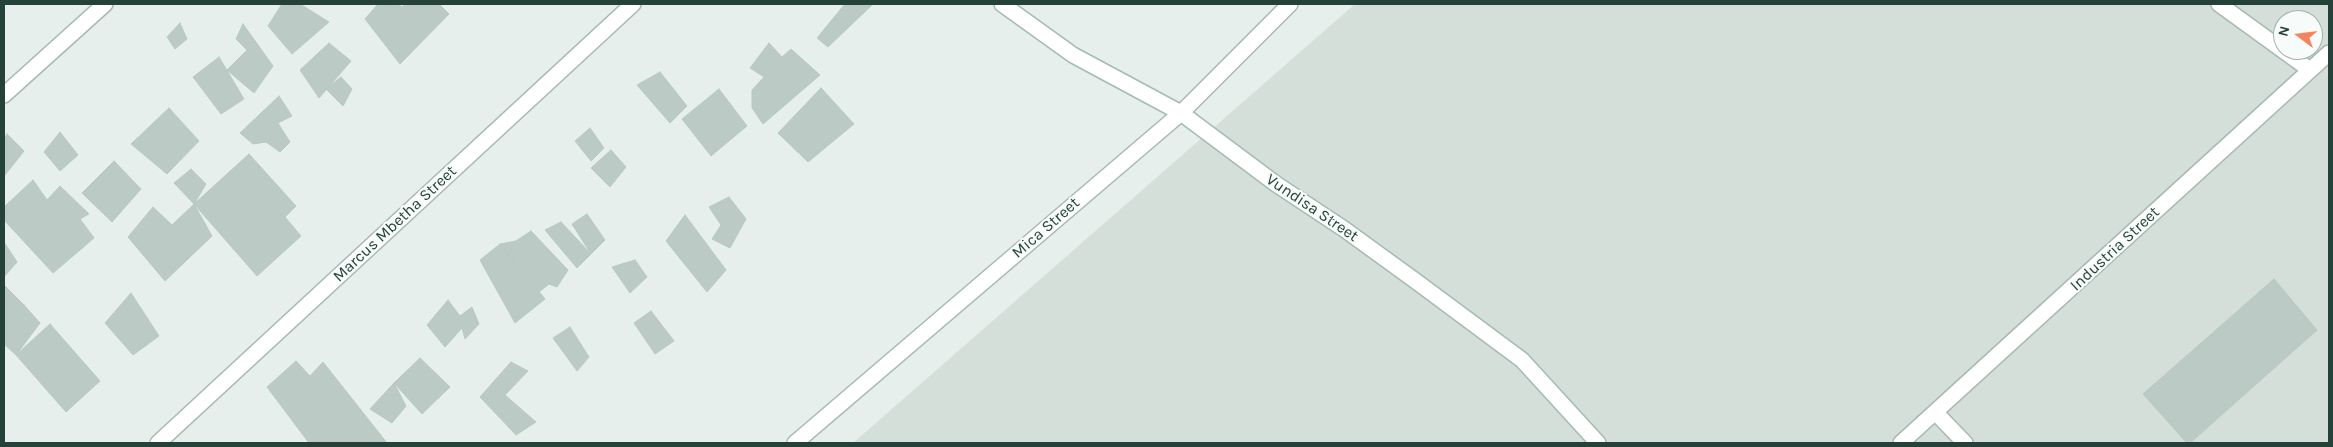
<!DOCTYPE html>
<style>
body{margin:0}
#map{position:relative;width:2333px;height:447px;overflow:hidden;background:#e6efeb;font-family:Karla,sans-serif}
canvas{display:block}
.frame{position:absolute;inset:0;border:5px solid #24423a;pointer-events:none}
.north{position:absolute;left:2273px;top:10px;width:50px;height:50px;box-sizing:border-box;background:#f7fbf9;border:1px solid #a3b1ad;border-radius:50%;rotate:285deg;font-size:14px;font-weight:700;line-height:20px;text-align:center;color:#24423a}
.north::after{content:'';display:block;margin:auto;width:18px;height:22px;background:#f4845f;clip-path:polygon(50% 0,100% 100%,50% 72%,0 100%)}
</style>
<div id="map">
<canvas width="2333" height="447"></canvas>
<div class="frame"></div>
<div class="north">N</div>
</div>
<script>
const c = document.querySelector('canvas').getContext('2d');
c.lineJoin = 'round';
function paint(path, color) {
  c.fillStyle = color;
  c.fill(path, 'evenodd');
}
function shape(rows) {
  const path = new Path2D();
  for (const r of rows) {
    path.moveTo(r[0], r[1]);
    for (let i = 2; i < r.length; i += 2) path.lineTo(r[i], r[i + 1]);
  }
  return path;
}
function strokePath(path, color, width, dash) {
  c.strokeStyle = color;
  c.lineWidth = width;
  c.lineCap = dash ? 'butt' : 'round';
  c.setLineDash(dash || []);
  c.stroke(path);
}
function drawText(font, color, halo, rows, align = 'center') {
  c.font = font + ' Karla,sans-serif';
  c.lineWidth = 4.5;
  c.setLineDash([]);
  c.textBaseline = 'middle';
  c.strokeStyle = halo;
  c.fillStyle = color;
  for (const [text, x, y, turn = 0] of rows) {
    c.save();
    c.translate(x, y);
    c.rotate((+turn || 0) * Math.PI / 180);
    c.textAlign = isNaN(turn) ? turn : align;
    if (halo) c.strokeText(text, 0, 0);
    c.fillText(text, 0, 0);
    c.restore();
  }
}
const built = shape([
 [1355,4,2329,4,2329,443,853,443],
 [2283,20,2313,20,2313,50,2283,50]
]);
const building = shape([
 [282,4,300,4,329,22,292,54,268,26,282,4],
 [378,4,398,4,402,7,406,4,439,4,449,14,400,64,365,19,378,4],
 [845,4,873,4,828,47,817,38,845,4],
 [180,23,187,39,175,49,167,37,180,23],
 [243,24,273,66,254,93,227,70,247,50,236,39,243,24],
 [329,43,351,61,319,98,300,70,329,43],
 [769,43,782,57,791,49,820,75,763,124,752,108,752,90,764,77,750,68,769,43],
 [219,57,244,99,221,114,193,77,219,57],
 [660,72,687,106,670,123,637,85,660,72],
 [341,77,352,89,343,106,326,89,341,77],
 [821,88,854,124,808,162,778,133,821,88],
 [719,89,747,126,711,156,682,119,719,89],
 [279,96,292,116,278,123,290,142,280,152,266,142,253,144,240,133,279,96],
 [169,108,199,141,167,174,131,144,169,108],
 [590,128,604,148,591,161,575,141,590,128],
 [60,132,78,155,60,171,44,152,60,132],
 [7,134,24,151,5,175,4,139,7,134],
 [611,150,626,167,610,187,591,168,611,150],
 [249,154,296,206,285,217,301,236,257,276,194,204,249,154],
 [114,161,141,189,112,222,82,193,114,161],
 [191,169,206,184,194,204,174,183,191,169],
 [33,180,47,200,60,186,89,214,80,219,94,238,53,273,4,220,4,207,33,180],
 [729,197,746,219,730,248,712,239,721,225,709,207,729,197],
 [194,204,212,236,165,281,128,237,153,207,172,225,194,204],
 [587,214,605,240,591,254,572,224,587,214],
 [685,215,726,270,707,292,666,241,685,215],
 [561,222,591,254,577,268,545,230,561,222],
 [531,231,568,270,557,287,549,284,539,292,500,244,516,241,531,231],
 [4,242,17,262,4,277,4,242],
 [500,244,545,299,515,323,480,260,500,244],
 [635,260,647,277,630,293,612,267,635,260],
 [2274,279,2317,330,2190,443,2187,443,2143,394,2274,279],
 [4,285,24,305,4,325,4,285],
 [131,293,159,336,133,355,105,323,131,293],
 [448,300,460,316,472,307,479,324,465,339,462,328,445,347,427,325,448,300],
 [24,305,40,323,16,355,4,344,4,325,24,305],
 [651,311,674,341,655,354,634,323,651,311],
 [50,324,100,381,66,412,16,355,50,324],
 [570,327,589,357,577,371,553,338,570,327],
 [420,358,450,387,422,414,394,383,420,358],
 [296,361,310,376,323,362,387,443,309,443,267,387,296,361],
 [511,362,528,371,505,395,536,422,516,435,480,397,511,362],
 [394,383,406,406,392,423,370,409,394,383]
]);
const lane = shape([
 [2219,4,2310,70],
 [1936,413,1965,443]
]);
const street = shape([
 [4,95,105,4],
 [158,443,633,4],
 [795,443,1181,113,1290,4],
 [1901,443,2329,53]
]);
const secondary = shape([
 [1002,4,1073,55,1181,113,1276,184,1344,229,1417,282,1522,360,1598,443]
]);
const streetNames = [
 ["Vundisa Street",1312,208,34],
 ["Marcus Mbetha Street",395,224,-43],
 ["Mica Street",1046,228,-41],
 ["Industria Street",2115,249,-43]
];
paint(built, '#d4dfda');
paint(building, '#bbcac4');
strokePath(building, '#b8c9c2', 1);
strokePath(lane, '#a8b8b2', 18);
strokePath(street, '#a8b8b2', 18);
strokePath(secondary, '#a4bbb3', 18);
strokePath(lane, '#fff', 15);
strokePath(street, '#fff', 15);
strokePath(secondary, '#fff', 15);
drawText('16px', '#24423a', '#f7fbf9', streetNames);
</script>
